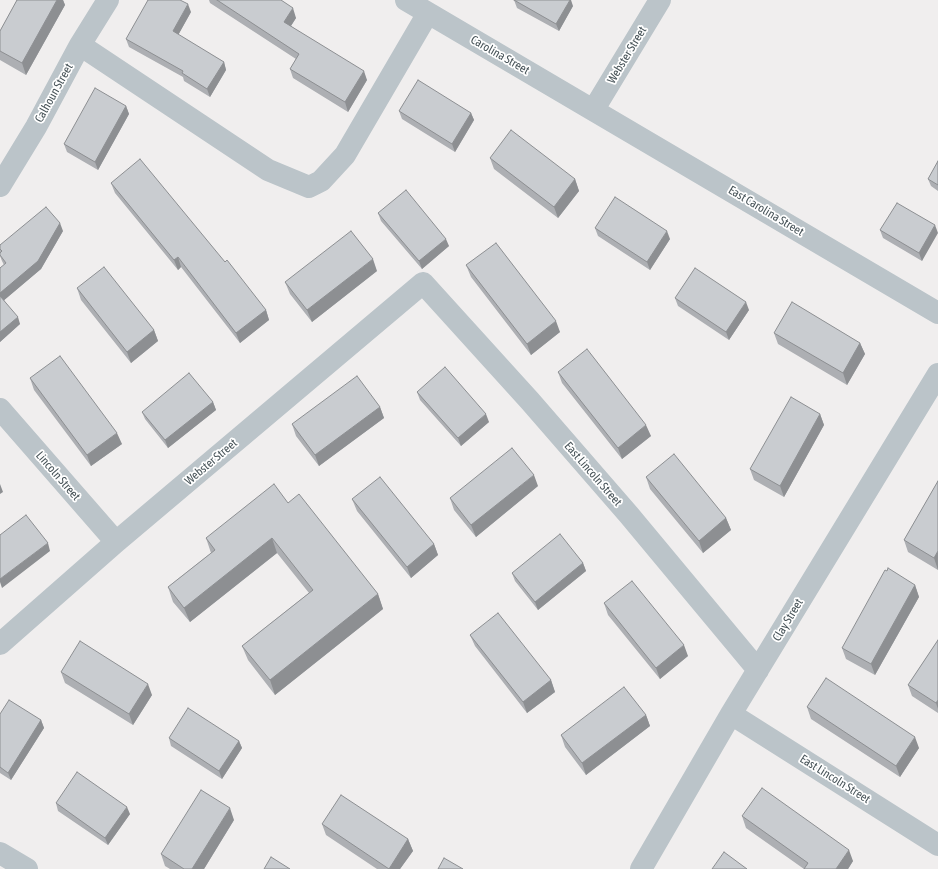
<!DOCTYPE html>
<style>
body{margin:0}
canvas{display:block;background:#f0eeee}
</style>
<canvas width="938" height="869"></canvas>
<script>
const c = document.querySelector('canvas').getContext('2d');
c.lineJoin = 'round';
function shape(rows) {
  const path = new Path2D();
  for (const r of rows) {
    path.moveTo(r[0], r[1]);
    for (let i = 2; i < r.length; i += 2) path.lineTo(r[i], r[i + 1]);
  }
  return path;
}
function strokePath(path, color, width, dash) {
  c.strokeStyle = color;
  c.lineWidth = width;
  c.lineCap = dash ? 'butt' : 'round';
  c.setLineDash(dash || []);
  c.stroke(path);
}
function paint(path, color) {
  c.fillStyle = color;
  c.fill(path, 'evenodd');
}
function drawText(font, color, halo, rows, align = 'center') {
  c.font = font + ' "Asap Condensed",sans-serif';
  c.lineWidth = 3.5;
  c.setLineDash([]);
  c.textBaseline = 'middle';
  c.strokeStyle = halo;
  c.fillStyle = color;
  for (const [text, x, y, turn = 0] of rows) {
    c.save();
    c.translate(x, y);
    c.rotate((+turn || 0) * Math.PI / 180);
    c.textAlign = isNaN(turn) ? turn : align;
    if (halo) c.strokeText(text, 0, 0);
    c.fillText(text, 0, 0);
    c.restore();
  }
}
const minor = shape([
 [406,0,938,313],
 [80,45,268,170,309,187,321,181,345,155,428,13],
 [594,109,660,0],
 [0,186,36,127,80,45,108,0],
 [0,409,116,542],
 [0,644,116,542,423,283,530,401,629,515,758,670],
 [731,714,938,845],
 [0,853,27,869],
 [641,869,731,714,938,374]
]);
const wall = shape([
 [17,0,63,0,65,5,26,75,0,60,0,31],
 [209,0,281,0,296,18,291,26,367,80,348,112,293,78,290,69,296,59,210,3],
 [514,0,573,6,559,31,517,8],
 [191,12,178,35,224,62,226,70,210,97,184,81,183,77,129,47,126,39],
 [126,106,129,114,98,170,67,152,64,144],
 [399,111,471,113,474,120,455,152,402,119],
 [490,158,575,179,579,191,558,218,494,169],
 [938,161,938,191,931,186,928,179],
 [111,183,266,310,269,320,240,343,181,267,178,270,115,193],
 [378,213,449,246,422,269,381,221],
 [935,225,922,261,883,238,880,230],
 [595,228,670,239,650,270,598,236],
 [63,231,41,269,4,300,20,324,0,342,0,268,4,265,2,261,0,256,0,245],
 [466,265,560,332,531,355,471,277],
 [377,271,312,322,290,294,285,282],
 [77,288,154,330,158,341,131,363,81,300],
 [675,298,749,310,729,340,678,306],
 [774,333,860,343,865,354,847,385,778,344],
 [558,372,651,436,622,459,562,383],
 [30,378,122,444,91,466,34,390],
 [417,392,489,422,461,446,420,400],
 [213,402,216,410,168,448,145,419,142,412],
 [380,407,384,418,319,466,296,436,292,424],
 [820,414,824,425,784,497,754,480,750,469],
 [646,477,726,518,731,530,703,553,650,489],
 [938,481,938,570,908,552,904,540],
 [538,486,476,537,454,510,450,498],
 [352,499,434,544,438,555,411,578,357,511],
 [288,503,378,594,383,609,275,695,248,660,242,646,309,593,277,553,190,622,173,602,168,587,211,553,206,538],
 [583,563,586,571,538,610,515,581,512,573],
 [915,585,919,597,875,675,846,659,842,648],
 [604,603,688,656,660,679,608,615],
 [470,635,551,680,555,692,527,713,475,646],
 [938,640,938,713,912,696,908,685],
 [61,672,152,695,133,725,65,683],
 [807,707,919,748,900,777,811,719],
 [0,714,41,720,44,728,11,780,0,773],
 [646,715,650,726,586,775,565,747,561,735],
 [169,738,239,741,242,748,222,779,171,746],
 [56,803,130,814,108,845,58,811],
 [742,816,853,861,848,869,804,869,746,828],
 [234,820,204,869,170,869,165,866,161,854],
 [322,824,408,839,413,851,400,869,377,869,326,835]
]);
const shadedWall = shape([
 [57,0,63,0,65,5,26,75,22,63],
 [570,0,571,0,573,6,559,31,556,24],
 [188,4,191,12,176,39,173,31],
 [293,8,296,18,287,32,284,22],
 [224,62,226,70,210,97,207,89],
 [364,71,367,80,348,112,345,102],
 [126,106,129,114,98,170,95,162],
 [471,113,474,120,455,152,452,144],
 [575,179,579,191,558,218,554,207],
 [60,223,63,231,41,269,2,302,0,298,0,293],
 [935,225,938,233,922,261,919,253],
 [667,231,670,239,650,270,647,262],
 [446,239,449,246,422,269,419,261],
 [178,257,181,267,178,270,174,260],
 [373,259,377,271,312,322,307,310],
 [746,302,749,310,729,340,726,332],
 [266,310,269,320,240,343,236,333],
 [18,317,20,324,0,342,0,332],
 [556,321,560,332,531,355,527,344],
 [154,330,158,341,131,363,127,352],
 [860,343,865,354,847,385,843,373],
 [213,402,216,410,168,448,165,440],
 [380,407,384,418,319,466,315,455],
 [486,414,489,422,461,446,458,438],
 [820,414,824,425,784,497,780,486],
 [646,425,651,436,622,459,618,448],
 [117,433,122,444,91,466,87,455],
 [534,475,538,486,476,537,471,525],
 [0,484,3,492,0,494],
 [726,518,731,530,703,553,699,541],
 [272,538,277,553,190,622,184,608],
 [48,543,50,551,2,588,0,582,0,579],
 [434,544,438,555,411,578,407,567],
 [938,551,938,570,934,558],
 [583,563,586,571,538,610,535,602],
 [915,585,919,597,875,675,871,664],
 [378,594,383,609,275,695,270,680],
 [684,645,688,656,660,679,656,668],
 [551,680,555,692,527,713,523,702],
 [148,684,152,695,133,725,129,714],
 [938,700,938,709,936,703],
 [646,715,650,726,586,775,582,763],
 [41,720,44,728,11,780,8,773],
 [915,737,919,748,900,777,896,766],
 [239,741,242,748,222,779,219,771],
 [127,807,130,814,108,845,105,838],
 [230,808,234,820,204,869,192,869],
 [408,839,413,851,400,869,389,869],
 [849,850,853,861,848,869,836,869]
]);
const building = shape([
 [17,0,57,0,22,63,0,51,0,31,17,0],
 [148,0,180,0,188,4,173,31,224,62,207,89,182,73,183,71,126,39,148,0],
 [217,0,281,0,293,8,284,22,364,71,345,102,290,69,299,54,217,0],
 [514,0,570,0,556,24,514,0],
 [418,80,471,113,452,144,399,111,418,80],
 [95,88,126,106,95,162,64,144,95,88],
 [511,130,575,179,554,207,490,158,511,130],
 [140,159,225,262,227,260,266,310,236,333,178,257,174,260,111,183,140,159],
 [938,161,938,185,928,179,938,161],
 [406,190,446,239,419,261,378,213,406,190],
 [615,197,667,231,647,262,595,228,615,197],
 [897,203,935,225,919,253,880,230,897,203],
 [46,207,60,223,38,261,0,293,0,268,6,263,0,255,0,253,2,251,0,249,0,245,46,207],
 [351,231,373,259,307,310,285,282,351,231],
 [496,243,556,321,527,344,466,265,496,243],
 [104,267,154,330,127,352,77,288,104,267],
 [695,268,746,302,726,332,675,298,695,268],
 [0,296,18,317,0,332,0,296],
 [792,302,860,343,843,373,774,333,792,302],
 [587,349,646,425,618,448,558,372,587,349],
 [60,356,117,433,87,455,30,378,60,356],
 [445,367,486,414,458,438,417,392,445,367],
 [189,373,213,402,165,440,142,412,189,373],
 [357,376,380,407,315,455,292,424,357,376],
 [791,397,820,414,780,486,750,469,791,397],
 [512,448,534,475,471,525,450,498,512,448],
 [674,454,726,518,699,541,646,477,674,454],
 [380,477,434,544,407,567,352,499,380,477],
 [938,481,938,551,934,558,904,540,938,481],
 [274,484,288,503,299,494,378,594,270,680,242,646,313,590,272,538,184,608,168,587,215,550,206,538,274,484],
 [26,515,48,543,0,579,0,535,26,515],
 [560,534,583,563,535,602,512,573,560,534],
 [888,568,915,585,871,664,842,648,885,570,887,571,888,568],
 [632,581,684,645,656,668,604,603,632,581],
 [498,613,551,680,523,702,470,635,498,613],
 [938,640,938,700,936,703,908,685,938,640],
 [80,641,148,684,129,714,61,672,80,641],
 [826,678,915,737,896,766,807,707,826,678],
 [624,687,646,715,582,763,561,735,624,687],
 [9,700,41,720,8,773,0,767,0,714,9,700],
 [188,708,239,741,219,771,169,738,188,708],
 [77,772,127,807,105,838,56,803,77,772],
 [762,788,849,850,836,869,804,869,808,863,742,816,762,788],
 [201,790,230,808,192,869,184,869,161,854,201,790],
 [341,795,408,839,389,869,322,824,341,795],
 [724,852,747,869,712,869,724,852],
 [271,857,290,869,264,869,271,857],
 [444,858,463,869,438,869,444,858]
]);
const streetNames = [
 ["Carolina Street",500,55,30],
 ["Webster Street",627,55,-59],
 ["Calhoun Street",54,93,-61],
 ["East Carolina Street",766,211,31],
 ["Webster Street",211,462,-40],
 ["East Lincoln Street",593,474,49],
 ["Lincoln Street",58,476,49],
 ["Clay Street",788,620,-59],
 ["East Lincoln Street",835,779,32]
];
strokePath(minor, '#bbc4c9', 22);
paint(wall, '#adafb3');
paint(shadedWall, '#8d8f92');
paint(building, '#c9ccd0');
strokePath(building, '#8d8f92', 1);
drawText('12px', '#485459', '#fff', streetNames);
</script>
